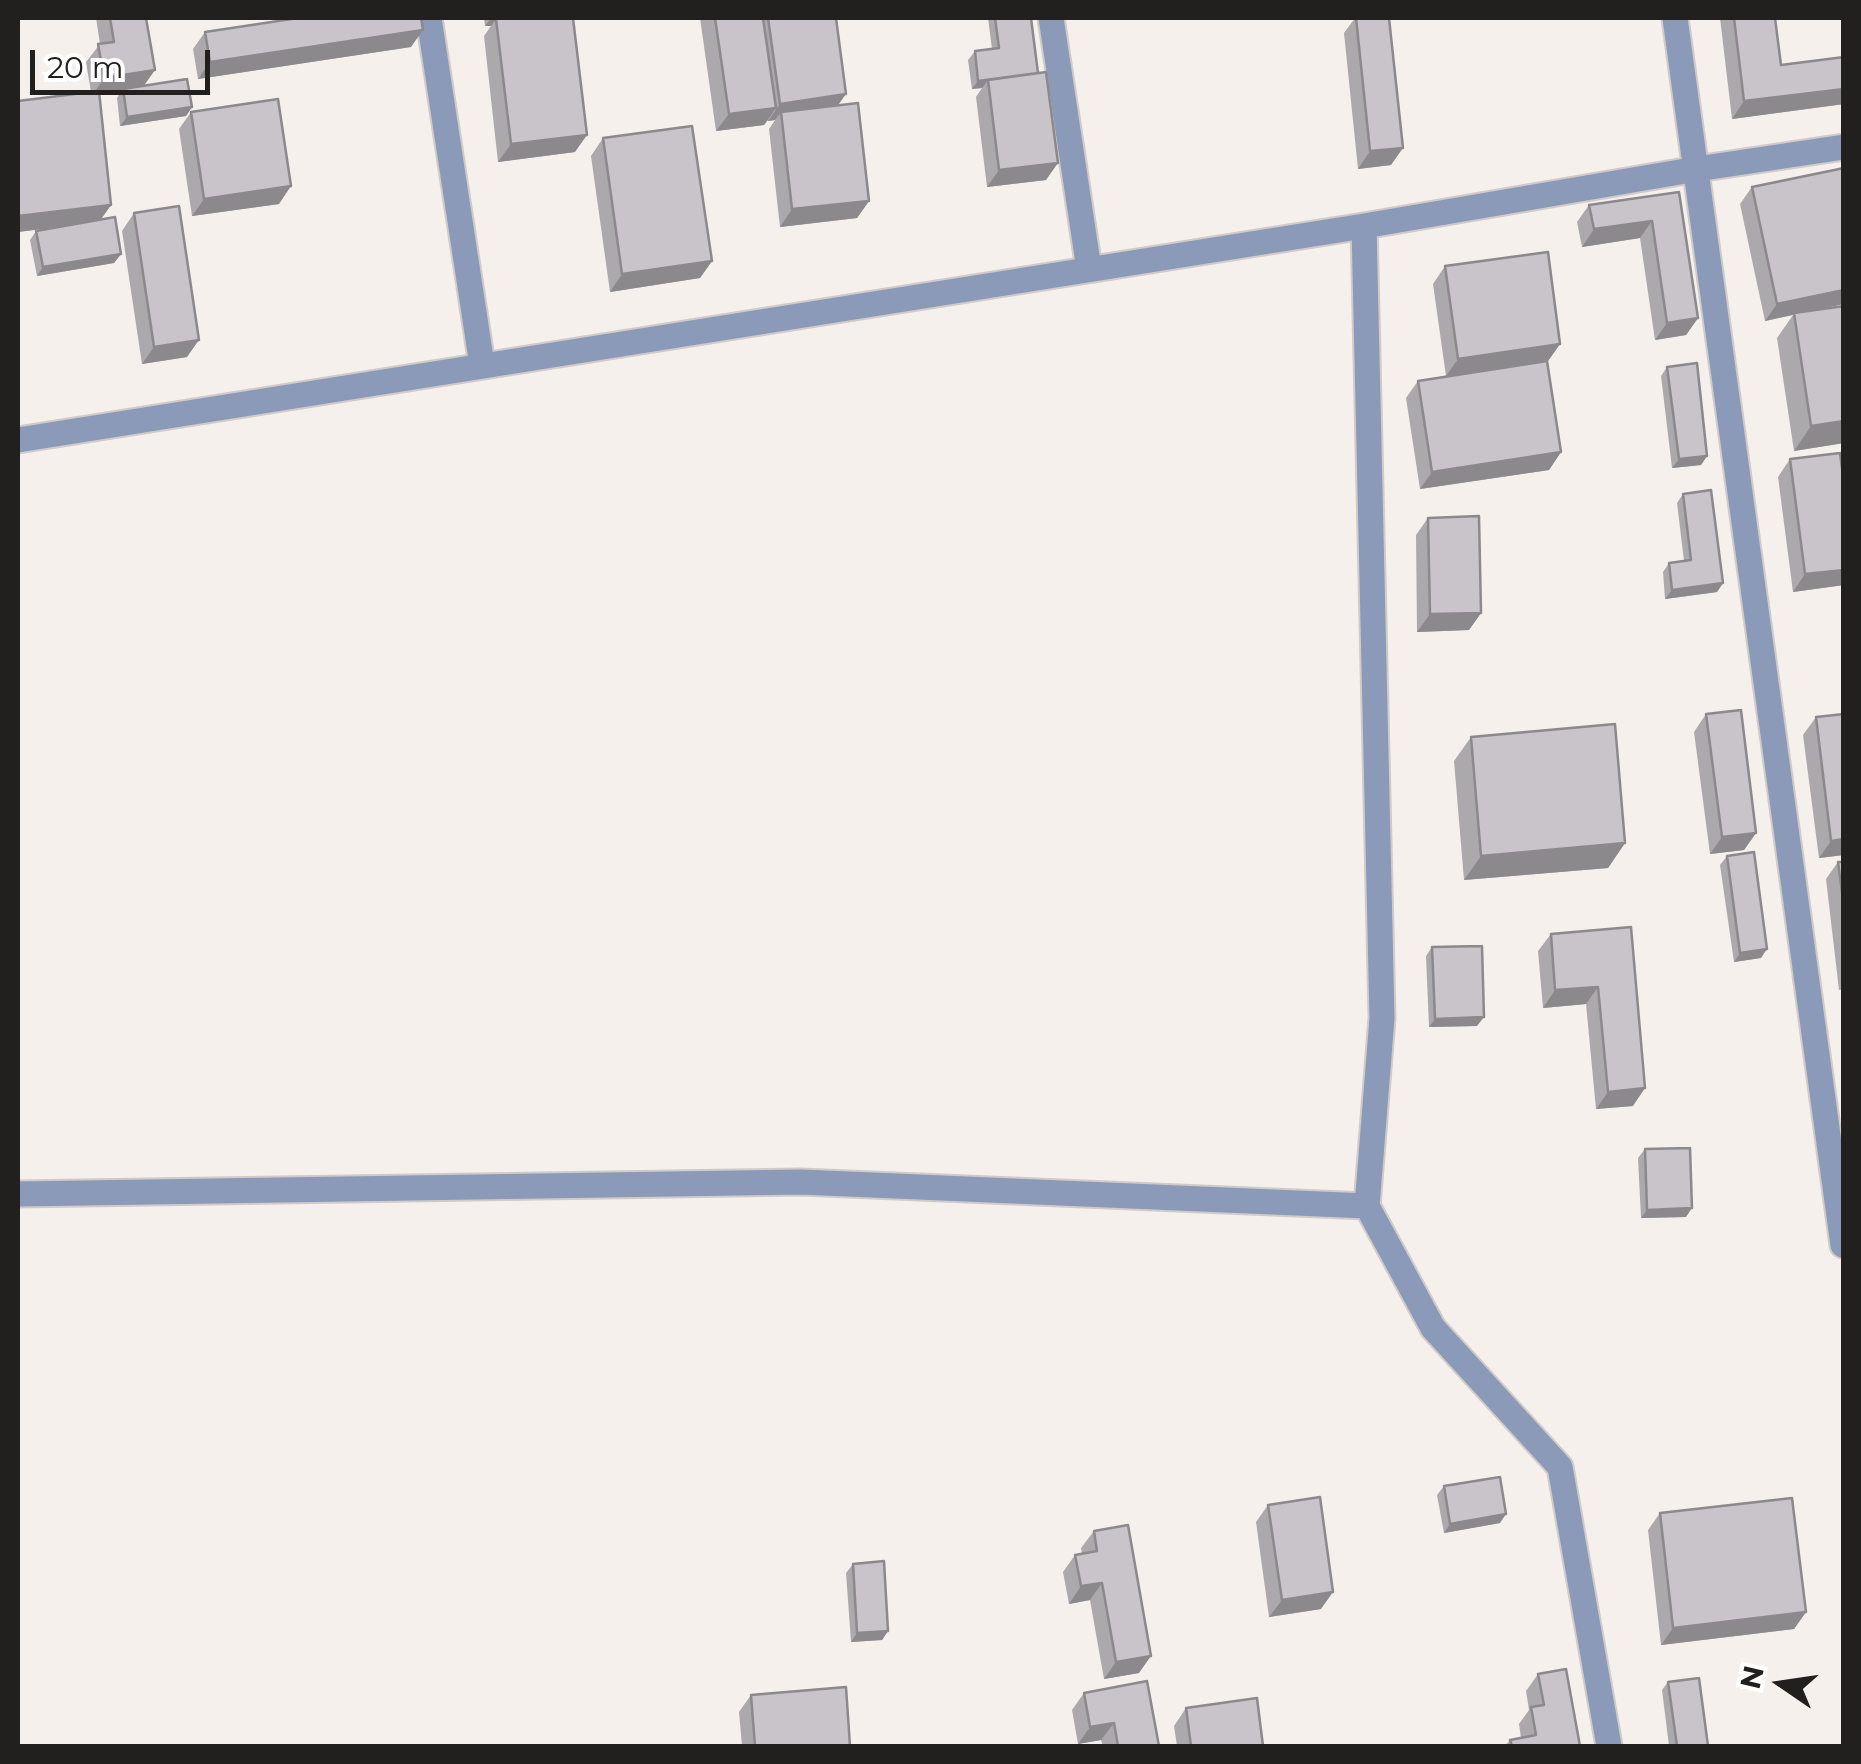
<!DOCTYPE html>
<style>
body{margin:0}
#map{position:relative;width:1861px;height:1764px;overflow:hidden;background:#f6f0ed;font-family:Montserrat,sans-serif}
canvas{display:block}
.frame{position:absolute;inset:0;border:20px solid #22201f;pointer-events:none}
.north{position:absolute;left:1731px;top:1634px;width:100px;height:100px;-webkit-text-stroke:8px #fff;paint-order:stroke;rotate:283deg;font-size:28px;font-weight:700;line-height:40px;text-align:center;color:#22201f}
.north::after{content:'';display:block;margin:auto;width:35px;height:45px;background:#22201f;clip-path:polygon(50% 0,100% 100%,50% 72%,0 100%)}
.scale{position:absolute;left:30px;top:50px;width:180px;height:45px;box-sizing:border-box;border:5px solid #22201f;border-top:0;padding-left:12px;font-size:30px;line-height:35px;white-space:nowrap;color:#22201f;-webkit-text-stroke:8px #fff;paint-order:stroke}
</style>
<div id="map">
<canvas width="1861" height="1764"></canvas>
<div class="frame"></div>
<div class="north">N</div>
<div class="scale">20 m</div>
</div>
<script>
const c = document.querySelector('canvas').getContext('2d');
c.lineJoin = 'round';
function shape(rows) {
  const path = new Path2D();
  for (const r of rows) {
    path.moveTo(r[0], r[1]);
    for (let i = 2; i < r.length; i += 2) path.lineTo(r[i], r[i + 1]);
  }
  return path;
}
function strokePath(path, color, width, dash) {
  c.strokeStyle = color;
  c.lineWidth = width;
  c.lineCap = dash ? 'butt' : 'round';
  c.setLineDash(dash || []);
  c.stroke(path);
}
function paint(path, color) {
  c.fillStyle = color;
  c.fill(path, 'evenodd');
}
const minor = shape([
 [429,18,482,365],
 [1051,18,1089,269],
 [1675,18,1843,1245],
 [1364,226,1382,1018,1367,1206,1433,1328,1560,1467,1609,1746],
 [18,440,1364,226,1697,169,1844,147],
 [18,1194,801,1182,1367,1206]
]);
const wall = shape([
 [96,18,146,18,143,86,192,107,186,116,120,126,117,98,122,90,99,94,111,205,101,219,121,254,114,263,37,276,30,240,36,231,57,227,18,232,18,101,91,92,86,62,100,44],
 [484,18,573,18,575,152,498,162,484,36,491,26,485,26],
 [700,18,836,18,838,105,869,201,857,218,780,227,769,129,775,120,768,121,768,120,764,125,716,131],
 [988,18,1031,18,1046,180,987,187,976,97,982,88,972,89,968,60,975,51,992,49],
 [1355,18,1389,18,1391,165,1358,169,1344,33],
 [1720,18,1775,18,1781,65,1844,57,1844,104,1732,119],
 [205,32,411,47,198,79,193,49],
 [191,112,279,204,192,216,179,129],
 [603,138,712,261,700,278,610,292,591,156],
 [1752,187,1826,308,1844,306,1844,443,1794,451,1777,338,1793,315,1765,321,1740,204],
 [1679,192,1698,318,1686,335,1655,340,1640,238,1582,247,1577,222,1589,205],
 [134,213,187,357,142,364,122,231],
 [1445,266,1560,344,1548,361,1446,376,1433,284],
 [1667,367,1707,456,1701,465,1672,468,1661,376],
 [1418,381,1561,452,1549,470,1420,489,1406,398],
 [1790,459,1844,483,1844,585,1793,592,1778,477],
 [1683,494,1723,583,1717,592,1665,599,1663,572,1669,563,1684,561,1677,503],
 [1428,518,1481,613,1469,630,1417,632,1416,535],
 [1706,714,1756,833,1744,850,1710,854,1694,732],
 [1816,717,1844,855,1819,858,1803,735],
 [1471,737,1625,843,1608,868,1464,880,1454,761],
 [1727,856,1761,958,1734,962,1720,865],
 [1838,862,1844,862,1844,989,1839,990,1826,879],
 [1631,927,1633,1106,1596,1109,1586,1004,1543,1008,1538,951,1551,934],
 [1432,947,1477,1026,1429,1027,1426,956],
 [1645,1149,1686,1217,1641,1218,1638,1158],
 [1444,1486,1500,1523,1444,1533,1437,1495],
 [1268,1505,1321,1609,1269,1617,1256,1522],
 [1660,1513,1806,1612,1794,1629,1661,1645,1648,1530],
 [1094,1531,1139,1673,1104,1679,1090,1600,1069,1604,1063,1572,1075,1555,1082,1554,1081,1548],
 [853,1564,888,1631,882,1640,851,1642,846,1573],
 [1538,1674,1580,1746,1505,1746,1510,1740,1521,1738,1519,1724,1529,1710,1526,1691],
 [1668,1682,1708,1746,1669,1746,1662,1690],
 [1084,1693,1159,1746,1103,1746,1101,1740,1078,1744,1072,1710],
 [751,1695,850,1746,742,1746,739,1712],
 [1186,1708,1263,1746,1177,1746,1174,1726]
]);
const shadedWall = shape([
 [491,18,546,18,496,19,491,26,485,26],
 [423,30,411,47,198,79,210,62],
 [155,70,143,87,92,96,104,78],
 [1038,73,988,80,982,88,972,89,978,81],
 [1844,89,1844,104,1732,119,1744,101],
 [846,94,834,111,781,112,775,120,768,121,780,104],
 [192,107,186,116,120,126,127,117],
 [776,108,764,125,716,131,729,114],
 [587,135,575,152,498,162,511,144],
 [1403,148,1391,165,1358,169,1370,151],
 [1058,163,1046,180,987,187,999,170],
 [291,186,279,204,192,216,204,199],
 [869,201,857,218,780,227,792,209],
 [111,205,99,222,18,232,18,216],
 [1652,221,1640,238,1582,247,1594,229],
 [121,254,114,263,37,276,43,267],
 [712,261,700,278,610,292,622,274],
 [1844,290,1844,304,1795,315,1794,313,1792,315,1765,321,1777,304],
 [1698,318,1686,335,1655,340,1667,323],
 [199,340,187,357,142,364,154,347],
 [1560,344,1548,361,1446,376,1458,359],
 [1844,421,1844,443,1794,451,1811,426],
 [1561,452,1549,470,1420,489,1432,472],
 [1707,456,1701,465,1672,468,1679,459],
 [1844,570,1844,585,1793,592,1805,574],
 [1723,583,1717,592,1665,599,1672,590],
 [1481,613,1469,630,1417,632,1430,614],
 [1756,833,1744,850,1710,854,1722,837],
 [1844,839,1844,855,1819,858,1831,841],
 [1625,843,1608,868,1464,880,1481,856],
 [1767,949,1761,958,1734,962,1740,953],
 [1598,987,1586,1004,1543,1008,1555,990],
 [1484,1017,1477,1026,1429,1027,1435,1019],
 [1645,1088,1633,1106,1596,1109,1608,1092],
 [1692,1208,1686,1217,1641,1218,1647,1210],
 [1506,1514,1500,1523,1444,1533,1450,1524],
 [1102,1583,1090,1600,1069,1604,1081,1586],
 [1333,1592,1321,1609,1269,1617,1282,1600],
 [1806,1612,1794,1629,1661,1645,1673,1628],
 [888,1631,882,1640,851,1642,857,1633],
 [1151,1656,1139,1673,1104,1679,1116,1662],
 [1114,1723,1101,1740,1078,1744,1090,1727]
]);
const building = shape([
 [110,18,146,18,155,70,104,78,98,44,114,42,110,18],
 [298,18,421,18,423,30,210,62,205,32,298,18],
 [504,18,573,18,587,135,511,144,496,19,504,18],
 [715,18,763,18,776,108,729,114,715,18],
 [768,18,836,18,846,94,780,104,768,18],
 [995,18,1031,18,1038,73,978,81,975,51,999,48,995,18],
 [1356,18,1389,18,1403,148,1370,151,1356,18],
 [1734,18,1775,18,1781,65,1844,57,1844,89,1744,101,1734,18],
 [1046,72,1058,163,999,170,988,80,1046,72],
 [187,79,192,107,127,117,123,89,187,79],
 [99,91,111,205,18,216,18,101,99,91],
 [278,99,291,186,204,199,191,112,278,99],
 [858,103,869,201,792,209,781,112,858,103],
 [692,126,712,261,622,274,603,138,692,126],
 [1844,168,1844,290,1777,304,1752,187,1844,168],
 [1679,192,1698,318,1667,323,1652,221,1594,229,1589,205,1679,192],
 [179,206,199,340,154,347,134,213,179,206],
 [115,217,121,254,43,267,36,231,115,217],
 [1548,252,1560,344,1458,359,1445,266,1548,252],
 [1844,306,1844,421,1811,426,1794,313,1844,306],
 [1547,361,1561,452,1432,472,1418,381,1547,361],
 [1697,363,1707,456,1679,459,1667,367,1697,363],
 [1840,453,1844,483,1844,570,1805,574,1790,459,1840,453],
 [1711,490,1723,583,1672,590,1669,563,1691,560,1683,494,1711,490],
 [1479,516,1481,613,1430,614,1428,518,1479,516],
 [1741,710,1756,833,1722,837,1706,714,1741,710],
 [1844,714,1844,839,1831,841,1816,717,1844,714],
 [1615,724,1625,843,1481,856,1471,737,1615,724],
 [1754,852,1767,949,1740,953,1727,856,1754,852],
 [1838,862,1844,862,1844,907,1838,862],
 [1631,927,1645,1088,1608,1092,1598,987,1555,990,1551,934,1631,927],
 [1482,946,1484,1017,1435,1019,1432,947,1482,946],
 [1690,1148,1692,1208,1647,1210,1645,1149,1690,1148],
 [1500,1477,1506,1514,1450,1524,1444,1486,1500,1477],
 [1320,1497,1333,1592,1282,1600,1268,1505,1320,1497],
 [1792,1498,1806,1612,1673,1628,1660,1513,1792,1498],
 [1128,1525,1151,1656,1116,1662,1102,1583,1081,1586,1075,1555,1097,1551,1094,1531,1128,1525],
 [884,1561,888,1631,857,1633,853,1564,884,1561],
 [1566,1669,1580,1746,1512,1746,1510,1740,1536,1735,1531,1707,1544,1705,1538,1674,1566,1669],
 [1699,1678,1708,1746,1677,1746,1668,1682,1699,1678],
 [1147,1681,1159,1746,1118,1746,1114,1723,1090,1727,1084,1693,1147,1681],
 [846,1687,850,1746,755,1746,751,1695,846,1687],
 [1257,1698,1263,1746,1191,1746,1186,1708,1257,1698]
]);
strokePath(minor, '#d0cbc8', 29);
strokePath(minor, '#8b9ab9', 25);
paint(wall, '#aca9ad');
paint(shadedWall, '#8c898d');
paint(building, '#c8c4c9');
strokePath(building, '#8c898d', 2.5);
</script>
